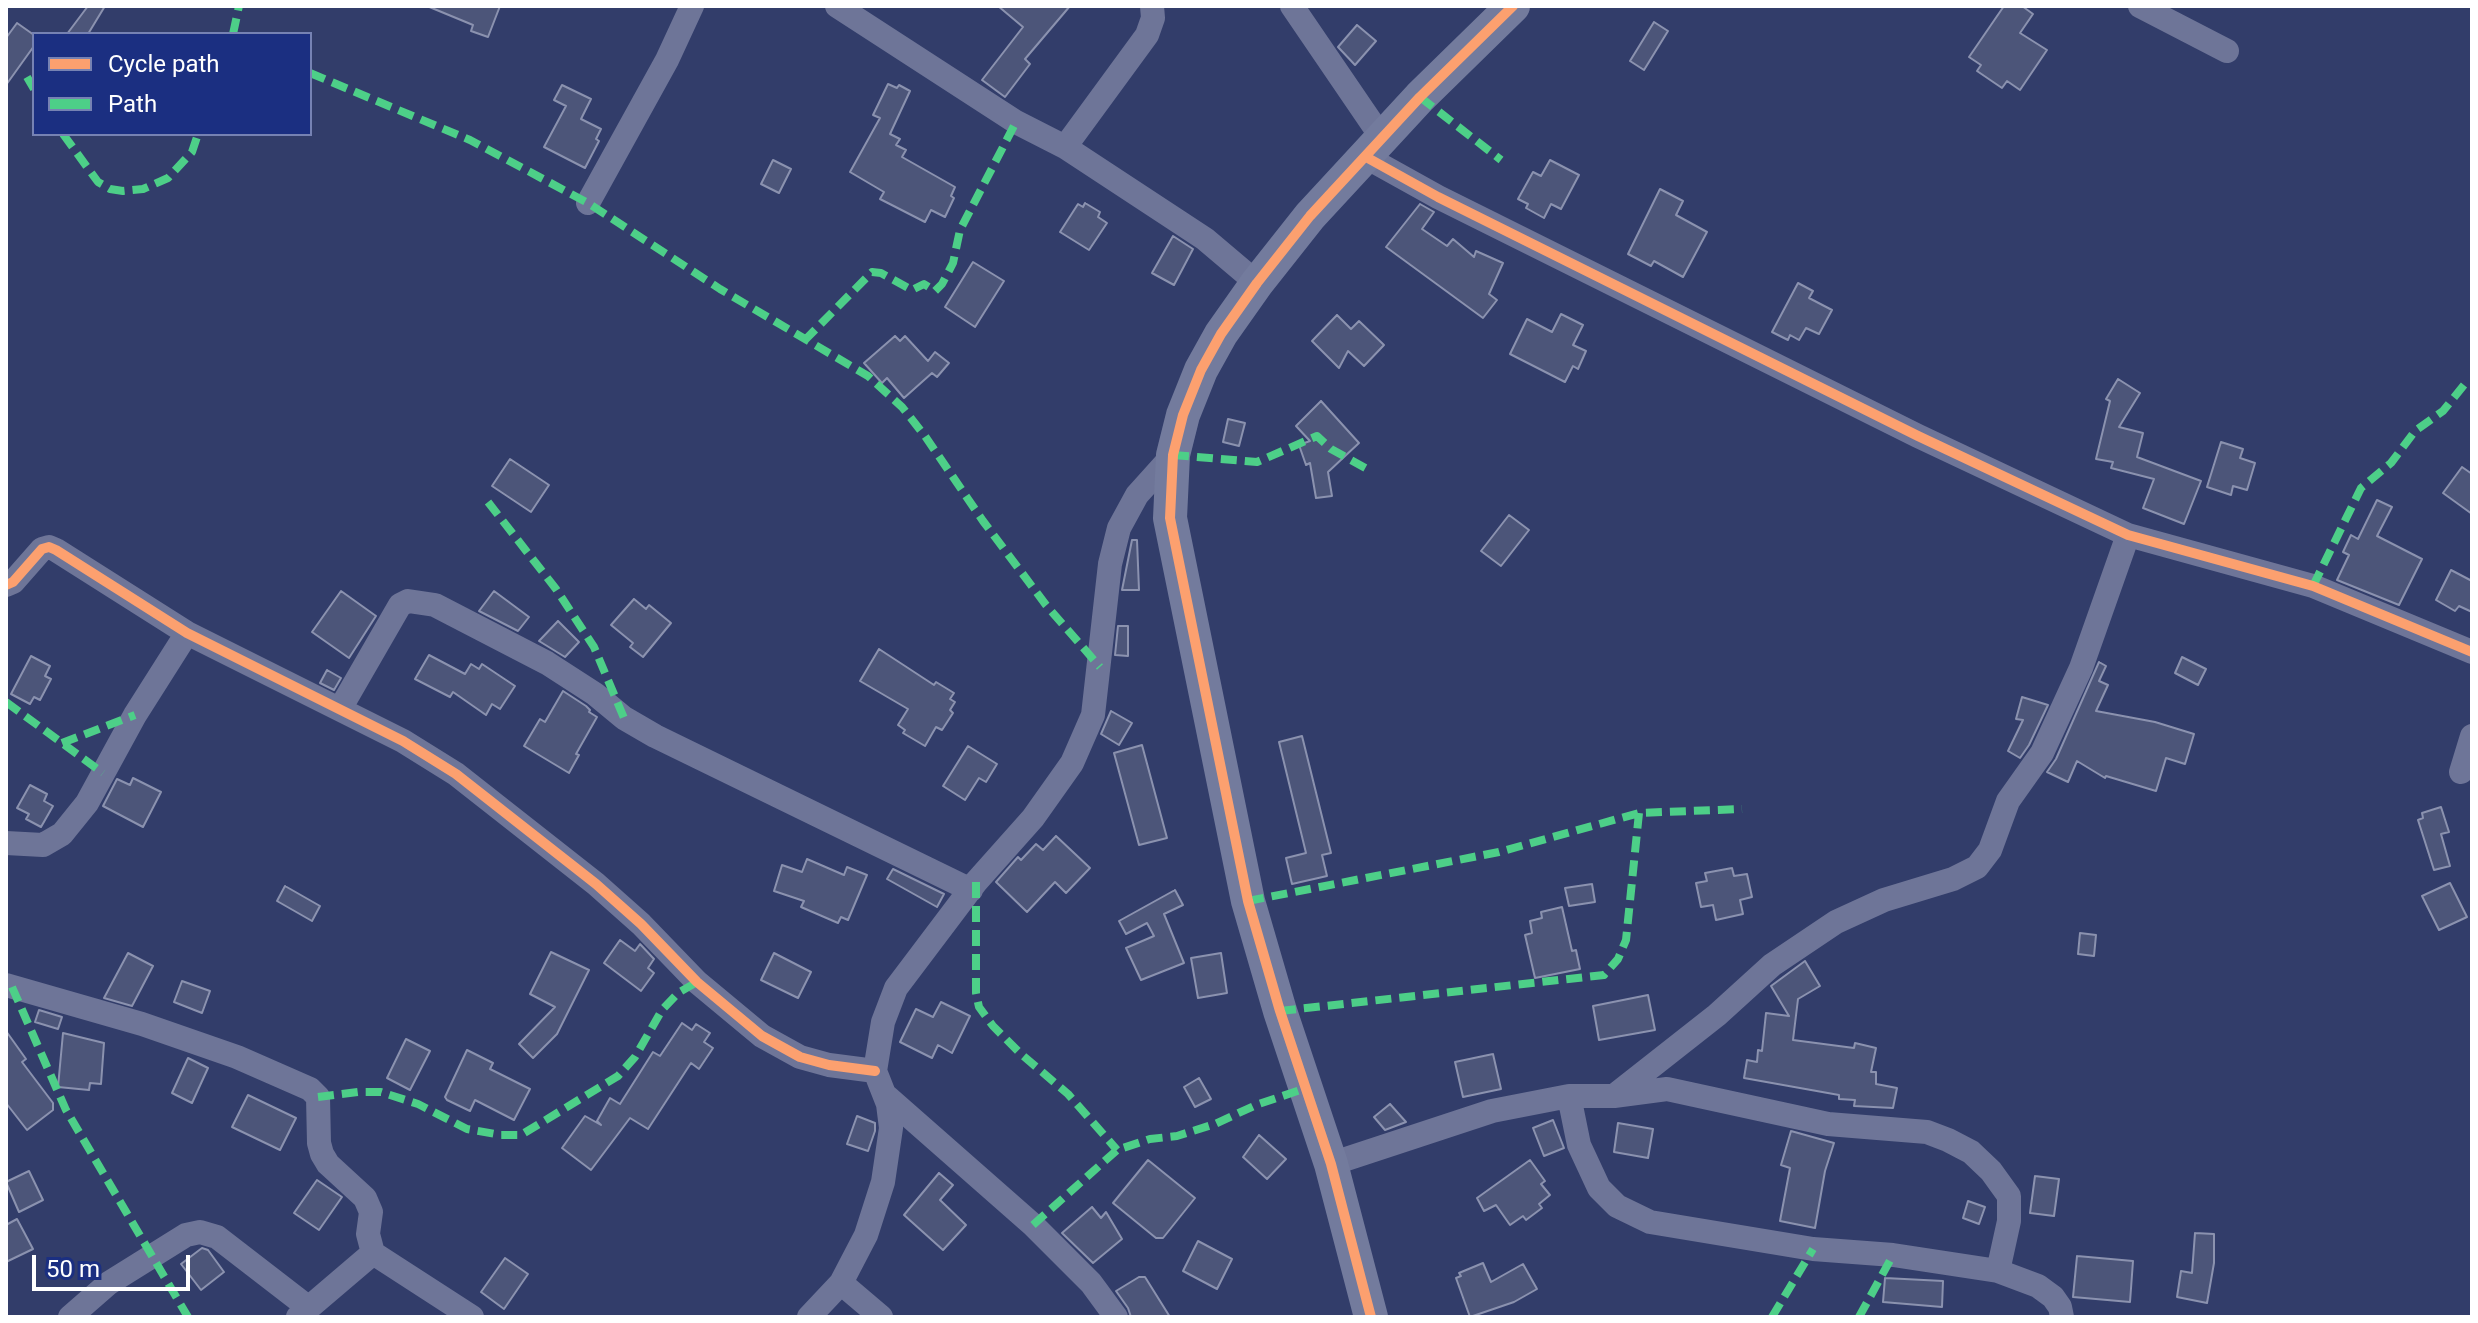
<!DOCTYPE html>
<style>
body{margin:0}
#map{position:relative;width:2478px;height:1323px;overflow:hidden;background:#323d6a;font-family:Roboto,sans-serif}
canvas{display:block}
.frame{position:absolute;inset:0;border:8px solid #fff;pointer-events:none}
.legend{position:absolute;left:32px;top:32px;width:280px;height:104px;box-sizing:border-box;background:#1b2f81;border:2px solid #7682b3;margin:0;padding:10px 14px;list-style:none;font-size:24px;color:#fff}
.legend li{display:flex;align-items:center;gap:16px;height:40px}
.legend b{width:40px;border:2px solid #7682b3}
.scale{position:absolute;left:32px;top:1255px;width:158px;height:36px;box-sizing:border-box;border:4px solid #fff;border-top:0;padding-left:10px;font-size:24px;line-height:28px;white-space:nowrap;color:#fff;-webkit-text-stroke:6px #1b2f81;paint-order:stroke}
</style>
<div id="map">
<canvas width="2478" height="1323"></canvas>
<div class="frame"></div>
<ul class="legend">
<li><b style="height:10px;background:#fca06f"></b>Cycle path</li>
<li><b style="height:10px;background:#4dcf88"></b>Path</li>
</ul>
<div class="scale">50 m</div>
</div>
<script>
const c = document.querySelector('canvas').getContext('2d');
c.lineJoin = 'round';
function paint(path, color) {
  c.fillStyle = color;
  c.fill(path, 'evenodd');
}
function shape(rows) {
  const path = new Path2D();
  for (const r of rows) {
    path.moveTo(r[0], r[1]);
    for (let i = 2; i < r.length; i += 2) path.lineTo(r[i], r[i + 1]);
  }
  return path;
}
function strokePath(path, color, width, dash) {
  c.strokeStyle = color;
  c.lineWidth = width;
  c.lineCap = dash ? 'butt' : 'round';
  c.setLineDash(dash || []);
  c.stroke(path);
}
const building = shape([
 [88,6,105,6,88,34,67,34,88,6],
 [427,6,500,6,488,37,471,31,473,25,427,6],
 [998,6,1070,6,1025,59,1030,64,1005,97,982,80,1023,27,998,6],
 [2004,6,2022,6,2033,14,2020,33,2047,50,2020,90,2007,81,2002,88,1977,71,1981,65,1969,57,2004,6],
 [1654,22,1668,31,1644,70,1630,61,1654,22],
 [17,23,34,35,34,46,6,85,6,38,17,23],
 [1357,25,1376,41,1355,65,1338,47,1357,25],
 [888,84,897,88,899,85,910,91,890,134,900,139,896,145,906,150,902,157,955,187,951,196,954,198,945,217,931,210,925,222,880,199,884,192,850,172,880,118,873,115,888,84],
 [562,85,591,99,581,119,601,129,596,139,599,141,585,168,544,147,566,106,554,100,562,85],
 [773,160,791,169,779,193,761,184,773,160],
 [1550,160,1579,175,1561,209,1551,204,1544,218,1526,208,1528,204,1518,199,1533,172,1541,176,1550,160],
 [1660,189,1683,201,1676,215,1707,232,1683,277,1654,261,1651,266,1628,254,1660,189],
 [1085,203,1100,212,1098,217,1107,223,1089,250,1060,232,1078,204,1083,207,1085,203],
 [1420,204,1434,212,1422,229,1447,246,1453,239,1474,257,1476,251,1503,263,1489,294,1497,300,1483,318,1386,247,1420,204],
 [1173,236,1193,249,1174,285,1152,273,1173,236],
 [973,262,1004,281,975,327,945,307,973,262],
 [1798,283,1813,291,1809,298,1832,310,1819,334,1806,328,1799,340,1790,335,1788,340,1772,332,1798,283],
 [1561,314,1583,325,1573,345,1586,351,1578,369,1573,366,1565,382,1510,354,1527,319,1552,332,1561,314],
 [1337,315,1351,329,1359,321,1384,345,1364,366,1348,351,1339,368,1312,341,1337,315],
 [895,336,900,341,905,336,928,361,935,352,949,363,937,377,932,373,904,398,887,378,882,383,864,363,895,336],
 [2118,379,2140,393,2119,427,2143,433,2137,457,2201,481,2184,524,2143,508,2154,479,2111,468,2113,462,2096,459,2110,401,2106,399,2118,379],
 [1321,401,1359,443,1328,472,1332,496,1316,498,1310,463,1306,465,1299,445,1310,441,1296,426,1321,401],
 [1228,419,1245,423,1239,446,1223,442,1228,419],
 [2221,442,2243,449,2240,458,2255,463,2247,490,2233,486,2231,495,2207,487,2221,442],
 [510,459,549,485,531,512,492,486,510,459],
 [2462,467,2472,474,2472,514,2443,493,2462,467],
 [2377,500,2392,507,2377,536,2422,559,2399,605,2337,580,2349,555,2343,552,2351,535,2358,539,2377,500],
 [1509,515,1529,530,1501,566,1481,551,1509,515],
 [1132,540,1137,540,1139,590,1122,590,1132,540],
 [2451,570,2472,581,2472,612,2459,606,2455,611,2436,600,2451,570],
 [341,591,376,616,349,658,312,632,341,591],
 [494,591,529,617,518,631,479,611,494,591],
 [634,599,646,609,649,605,671,623,643,657,630,647,633,643,611,625,634,599],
 [558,621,579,642,565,657,539,641,558,621],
 [1118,626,1128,626,1128,656,1115,655,1118,626],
 [879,649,934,685,936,682,954,693,950,699,955,702,950,710,953,713,942,730,936,727,925,746,903,733,905,730,898,725,908,709,860,681,879,649],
 [429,655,465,674,471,664,479,669,482,664,515,686,500,709,492,704,486,715,453,692,450,697,415,679,429,655],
 [31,656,50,666,45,676,51,679,40,700,34,697,30,704,11,694,31,656],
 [2182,657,2206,669,2198,685,2175,673,2182,657],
 [2099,662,2106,666,2099,681,2108,685,2096,711,2155,722,2194,734,2185,764,2166,758,2156,791,2106,776,2105,778,2077,761,2068,782,2047,772,2056,759,2099,662],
 [327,670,341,678,334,690,320,683,327,670],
 [563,691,586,706,590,710,589,712,597,717,576,754,579,755,569,773,524,746,540,719,545,722,563,691],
 [2022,697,2048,705,2029,745,2020,758,2008,751,2023,720,2016,719,2022,697],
 [1111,711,1132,723,1119,745,1101,734,1111,711],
 [1302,736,1331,853,1322,855,1327,876,1292,884,1286,858,1306,853,1279,742,1302,736],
 [1142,745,1167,838,1139,845,1114,753,1142,745],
 [968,746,997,764,986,782,979,778,965,800,943,786,968,746],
 [133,778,161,792,143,827,103,806,117,779,130,785,133,778],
 [30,785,47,794,44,801,53,806,41,827,26,819,29,814,17,808,30,785],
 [2441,807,2449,832,2441,834,2450,866,2434,870,2418,820,2423,818,2422,813,2441,807],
 [1056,836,1090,868,1066,893,1055,882,1027,912,996,882,1018,857,1021,860,1036,844,1043,850,1056,836],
 [807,859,844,875,847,867,867,875,848,920,841,917,838,923,801,907,804,901,774,891,782,865,802,872,807,859],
 [1732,868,1734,876,1747,874,1752,897,1740,900,1743,914,1716,920,1713,905,1701,907,1696,883,1707,881,1705,873,1732,868],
 [893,869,944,894,937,907,887,879,893,869],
 [2450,883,2467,917,2439,930,2422,896,2450,883],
 [1592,884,1595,902,1569,906,1565,888,1592,884],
 [285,886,320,906,312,921,277,901,285,886],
 [1175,890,1183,905,1164,914,1184,963,1141,980,1126,948,1154,936,1147,923,1126,934,1119,921,1175,890],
 [1562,907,1572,951,1576,950,1580,969,1535,978,1525,935,1532,933,1530,921,1542,918,1541,912,1562,907],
 [2080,933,2096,935,2094,956,2078,954,2080,933],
 [620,940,635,951,640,944,654,959,648,968,654,973,641,991,604,963,620,940],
 [551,952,589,970,557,1034,533,1058,519,1044,555,1007,530,994,551,952],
 [128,953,153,966,132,1006,104,998,128,953],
 [774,953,811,972,798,998,761,980,774,953],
 [1221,953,1227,993,1198,998,1191,958,1221,953],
 [1805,961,1820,986,1798,999,1793,1040,1854,1048,1855,1043,1876,1048,1871,1072,1876,1072,1876,1084,1897,1088,1893,1108,1854,1106,1855,1100,1839,1099,1839,1095,1744,1078,1747,1060,1757,1062,1758,1050,1762,1051,1766,1013,1789,1016,1771,986,1805,961],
 [182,981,210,991,202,1013,174,1002,182,981],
 [1648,995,1655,1030,1599,1040,1593,1006,1648,995],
 [941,1002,970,1016,952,1053,938,1045,932,1058,900,1042,916,1009,933,1017,941,1002],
 [39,1010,62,1017,58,1029,35,1022,39,1010],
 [682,1023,692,1030,696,1024,710,1033,704,1042,713,1048,699,1069,691,1063,648,1129,630,1118,591,1170,562,1148,585,1116,601,1125,597,1121,610,1098,620,1104,653,1052,660,1056,682,1023],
 [6,1031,26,1059,22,1062,53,1103,53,1110,27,1130,6,1103,6,1031],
 [63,1033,104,1043,101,1084,90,1083,89,1090,58,1087,63,1033],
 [406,1039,430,1051,410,1090,387,1078,406,1039],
 [467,1050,493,1063,490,1069,530,1089,514,1120,475,1100,470,1111,447,1100,445,1097,467,1050],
 [1493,1054,1501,1089,1463,1097,1455,1062,1493,1054],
 [188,1058,208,1068,192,1103,172,1093,188,1058],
 [1199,1078,1211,1099,1195,1107,1184,1087,1199,1078],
 [248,1095,296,1118,280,1150,232,1127,248,1095],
 [1390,1104,1406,1122,1385,1130,1374,1117,1390,1104],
 [857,1116,875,1123,875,1131,868,1151,847,1144,857,1116],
 [1553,1120,1564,1148,1544,1156,1533,1128,1553,1120],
 [1618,1123,1653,1129,1648,1158,1614,1152,1618,1123],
 [1791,1131,1834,1143,1825,1171,1815,1228,1780,1221,1790,1168,1781,1165,1791,1131],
 [1259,1135,1286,1159,1267,1179,1243,1157,1259,1135],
 [1148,1160,1195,1198,1163,1238,1156,1238,1113,1203,1148,1160],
 [1530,1160,1545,1181,1541,1184,1550,1195,1539,1204,1542,1208,1526,1220,1523,1216,1510,1225,1496,1205,1484,1211,1477,1198,1530,1160],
 [29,1171,43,1200,19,1212,6,1182,29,1171],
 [939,1173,953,1185,940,1200,966,1225,943,1250,904,1215,939,1173],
 [2035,1176,2059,1179,2054,1216,2030,1213,2035,1176],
 [317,1180,342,1197,319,1230,294,1213,317,1180],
 [1968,1201,1985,1207,1979,1224,1963,1218,1968,1201],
 [1092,1207,1101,1218,1106,1212,1122,1239,1093,1263,1062,1233,1092,1207],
 [17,1219,33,1249,6,1262,6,1225,17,1219],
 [2195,1233,2214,1234,2214,1263,2207,1303,2177,1297,2181,1271,2192,1273,2195,1233],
 [1198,1241,1232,1259,1217,1289,1183,1271,1198,1241],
 [202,1248,208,1250,224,1272,201,1290,181,1264,202,1248],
 [2077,1256,2133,1261,2130,1302,2073,1297,2077,1256],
 [505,1258,528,1274,504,1309,481,1292,505,1258],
 [1483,1263,1491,1282,1523,1264,1537,1289,1514,1302,1470,1317,1456,1278,1461,1276,1459,1273,1483,1263],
 [1139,1277,1145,1277,1170,1317,1131,1317,1128,1308,1116,1291,1139,1277],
 [1885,1278,1943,1281,1942,1307,1883,1302,1885,1278]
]);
const street = shape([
 [837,6,1016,122,1065,147,1205,239,1257,283],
 [1292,6,1382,138],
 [2140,6,2227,51],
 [1065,147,1147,35,1153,18,1152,6],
 [1366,157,1438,197,1918,436,2128,535,2313,586,2472,652],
 [588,203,667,60,692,6],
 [6,585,13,582,42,549,49,547,56,550,187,633,403,741,456,774,596,884,641,924,697,982,762,1036,800,1057,829,1065,875,1071],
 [340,709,400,605,408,601,435,605,547,663,595,694,624,718,655,736,971,890],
 [2461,772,2472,736],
 [6,843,43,845,62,834,87,803,135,715,187,633],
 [6,985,142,1024,237,1057,310,1089,318,1097,319,1143,322,1154,328,1164,365,1198,371,1212,368,1234,373,1253,472,1317],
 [884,1094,1033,1225,1091,1283,1116,1317],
 [1569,1096,1579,1145,1599,1188,1617,1206,1650,1222,1813,1249,1893,1255,1998,1271,2038,1286,2053,1297,2060,1307,2062,1317],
 [1614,1096,1717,1015,1772,965,1836,922,1884,900,1953,879,1977,867,1990,850,2008,801,2042,753,2081,668,2128,535],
 [1331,1164,1492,1111,1569,1096,1614,1096,1667,1089,1828,1124,1927,1132,1948,1140,1971,1152,1991,1171,2009,1196,2009,1221,1998,1271],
 [841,1283,881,1317],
 [70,1317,109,1283,186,1235,200,1232,217,1237,309,1308],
 [298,1317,373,1253],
 [809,1317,841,1283,866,1235,883,1182,891,1128,888,1104,875,1071,883,1022,896,988,976,882,1033,818,1072,763,1093,715,1110,564,1119,528,1137,495,1173,455]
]);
const secondary = shape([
 [1371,1317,1331,1164,1280,1011,1248,901,1170,518,1173,455,1183,415,1201,370,1221,334,1257,283,1310,216,1420,97,1513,6]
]);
const quiet = shape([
 [233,34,239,6],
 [310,73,470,140,588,203,720,289,868,376,902,407,925,436,983,521,1046,605,1100,667],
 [27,77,34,89],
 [1420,97,1501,160],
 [63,134,98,182,110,189,123,191,143,189,168,178,192,152,198,134],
 [804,341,872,272,881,273,912,290,924,284,935,291,942,284,953,263,960,230,1016,122],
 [1173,455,1257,462,1317,436,1331,449,1369,470],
 [488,502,556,589,594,647,624,718],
 [2313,586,2361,488,2391,463,2415,431,2443,411,2464,385],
 [6,702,103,773],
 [62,743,135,715],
 [976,882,976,993,979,1007,993,1026,1021,1054,1068,1094,1117,1150],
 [1248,901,1499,852,1639,813,1742,809],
 [12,987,66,1110,188,1317],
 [1280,1011,1604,975,1618,959,1626,940,1639,813],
 [318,1097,358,1092,381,1092,418,1104,467,1129,501,1135,521,1135,618,1076,635,1057,662,1010,678,993,697,982],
 [1033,1225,1117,1150,1150,1139,1177,1136,1215,1124,1256,1105,1306,1088],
 [1772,1317,1813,1249],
 [1859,1317,1893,1255]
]);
const cycleway = shape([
 [1366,157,1438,197,1918,436,2128,535,2313,586,2472,652],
 [6,585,13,582,42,549,49,547,56,550,187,633,403,741,456,774,596,884,641,924,697,982,762,1036,800,1057,829,1065,875,1071],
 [1371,1317,1331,1164,1280,1011,1248,901,1170,518,1173,455,1183,415,1201,370,1221,334,1257,283,1310,216,1420,97,1513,6]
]);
paint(building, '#4c5579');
strokePath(building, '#8b92af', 2);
strokePath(street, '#6e7598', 24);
strokePath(secondary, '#737b9d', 34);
strokePath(quiet, '#4dcf88', 8, [16, 8]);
strokePath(cycleway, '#fca06f', 10);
</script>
